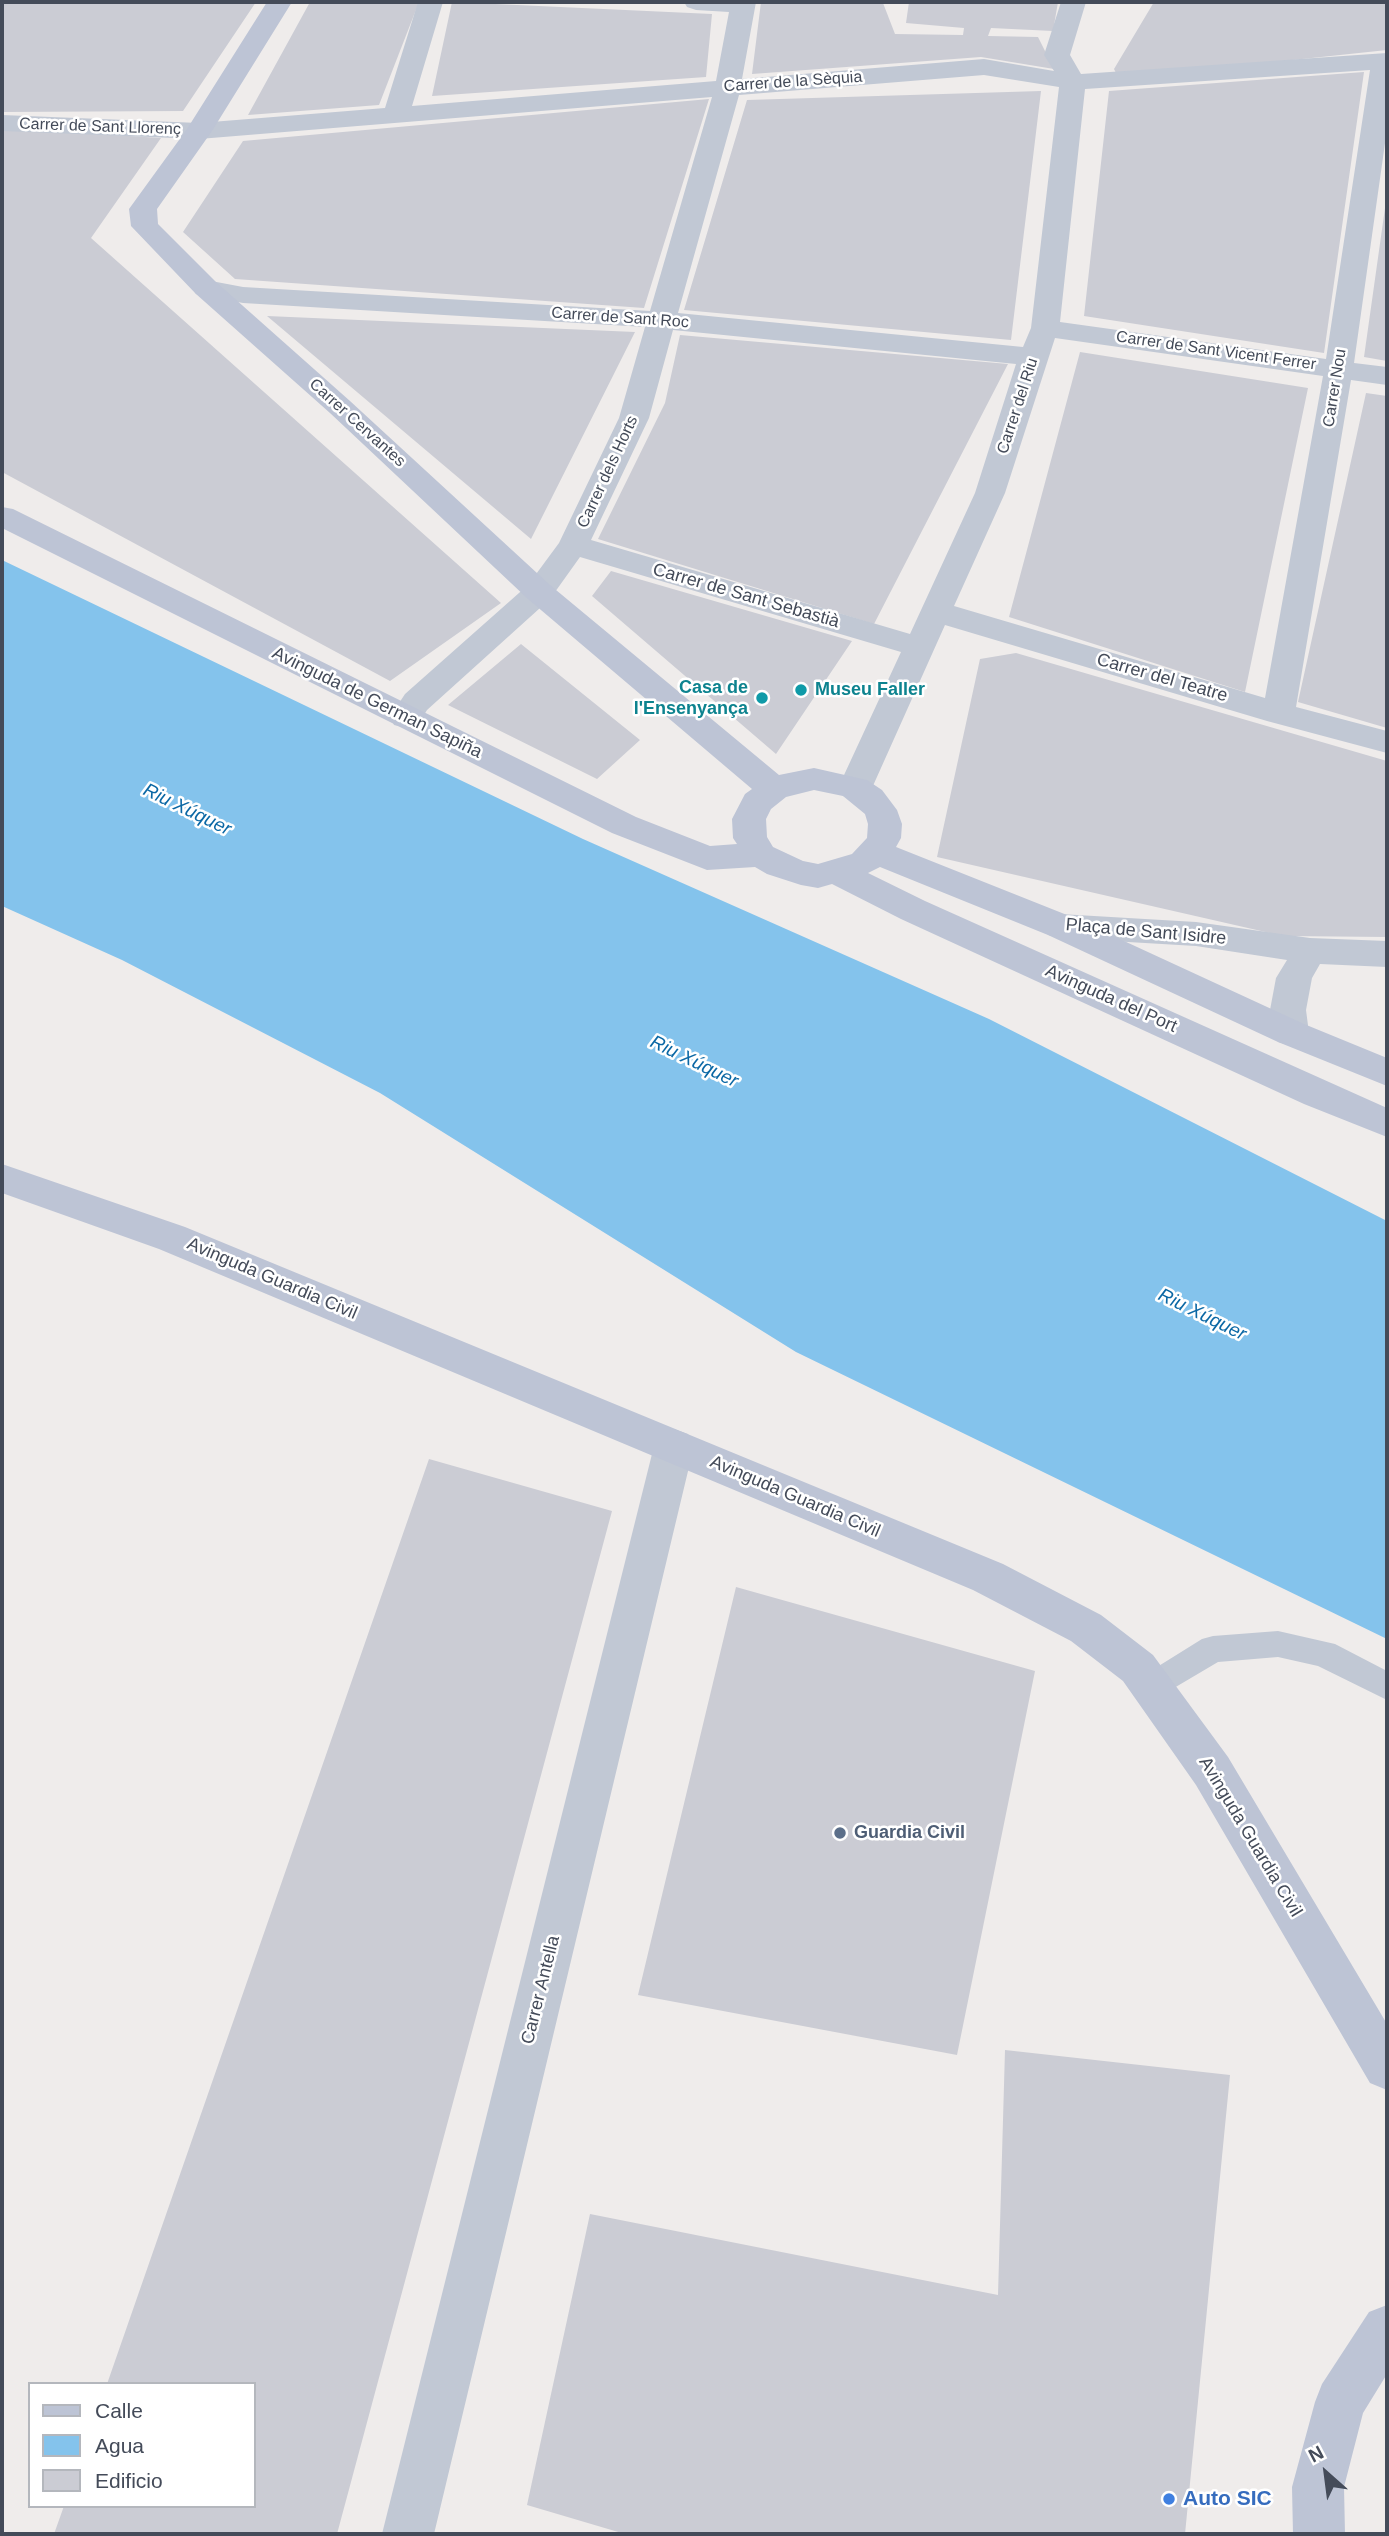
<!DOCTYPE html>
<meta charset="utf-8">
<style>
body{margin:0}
#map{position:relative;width:1389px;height:2536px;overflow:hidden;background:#efeceb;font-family:Helvetica,sans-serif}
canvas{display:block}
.frame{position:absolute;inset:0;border:4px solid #444b59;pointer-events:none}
.legend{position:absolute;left:28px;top:2382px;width:228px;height:126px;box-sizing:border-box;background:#fff;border:2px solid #b4b7bd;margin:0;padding:9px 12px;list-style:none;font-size:21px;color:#444b59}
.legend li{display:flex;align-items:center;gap:14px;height:35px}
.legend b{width:35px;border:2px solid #b4b7bd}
.north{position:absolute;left:1291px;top:2438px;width:70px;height:70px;-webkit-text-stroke:5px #fff;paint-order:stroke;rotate:332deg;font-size:19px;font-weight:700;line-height:28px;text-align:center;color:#444b59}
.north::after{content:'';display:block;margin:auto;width:24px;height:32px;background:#444b59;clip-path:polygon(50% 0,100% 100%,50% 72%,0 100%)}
</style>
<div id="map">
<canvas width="1389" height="2536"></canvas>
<div class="frame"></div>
<ul class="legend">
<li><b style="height:9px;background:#bdc4d5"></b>Calle</li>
<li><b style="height:19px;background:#84c3ec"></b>Agua</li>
<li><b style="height:19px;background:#cbccd4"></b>Edificio</li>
</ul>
<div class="north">N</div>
</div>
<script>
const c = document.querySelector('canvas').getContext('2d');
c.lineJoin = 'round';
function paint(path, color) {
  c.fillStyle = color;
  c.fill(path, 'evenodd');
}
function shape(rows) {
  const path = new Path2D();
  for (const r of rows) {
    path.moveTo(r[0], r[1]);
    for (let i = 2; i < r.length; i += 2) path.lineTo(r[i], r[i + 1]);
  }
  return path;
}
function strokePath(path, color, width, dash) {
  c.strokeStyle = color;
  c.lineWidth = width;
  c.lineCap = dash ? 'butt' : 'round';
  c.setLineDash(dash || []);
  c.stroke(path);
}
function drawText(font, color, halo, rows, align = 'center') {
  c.font = font + ' Helvetica,sans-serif';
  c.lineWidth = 5;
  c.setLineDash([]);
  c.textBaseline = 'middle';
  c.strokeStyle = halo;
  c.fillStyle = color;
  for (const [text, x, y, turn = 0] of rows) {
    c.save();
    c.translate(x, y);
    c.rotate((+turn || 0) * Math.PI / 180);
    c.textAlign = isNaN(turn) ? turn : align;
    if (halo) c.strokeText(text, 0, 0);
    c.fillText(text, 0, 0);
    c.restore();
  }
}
const water = shape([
 [2,560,583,839,989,1019,1387,1221,1387,1639,796,1352,380,1093,122,960,2,906]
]);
const building = shape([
 [2,2,256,2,183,111,2,112],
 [310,2,419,2,379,105,248,115],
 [452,2,712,14,706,77,432,96],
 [761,2,883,3,895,34,963,35,964,28,906,23,909,2,1058,2,1053,31,991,28,988,36,1038,37,1054,69,981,57,752,74],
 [1154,2,1387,2,1387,50,1227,67,1116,73,1114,69],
 [1364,72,1324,353,1084,316,1109,91],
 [1041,91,1011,340,684,310,747,100],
 [709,99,644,308,235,279,183,232,243,141],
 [2,128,161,138,91,238,501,603,390,681,2,472],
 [1386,201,1387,201,1387,361,1364,357],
 [267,316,635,332,531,539],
 [680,335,1008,364,874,624,598,539,665,403],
 [1080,352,1308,388,1245,692,1009,617],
 [1366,393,1387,396,1387,728,1298,702],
 [611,571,852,641,776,754,592,596],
 [521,644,640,740,597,779,448,705],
 [1016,653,1387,761,1387,937,1283,936,937,857,980,659],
 [429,1459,612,1511,337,2534,54,2534,64,2506,254,2506,254,2384,107,2384],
 [736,1587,1035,1671,957,2055,638,1995],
 [1005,2050,1230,2075,1185,2534,625,2534,527,2505,590,2214,998,2295]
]);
const lane = shape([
 [1278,1631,1335,1644,1387,1671,1387,1700,1318,1666,1278,1657,1218,1662,1152,1701,1141,1697,1136,1687,1141,1677,1202,1639,1213,1636,1278,1631]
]);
const street = shape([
 [418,2,443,2,412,106,716,81,729,12,696,10,687,7,684,2,756,2,742,79,984,59,1054,71,1044,55,1061,2,1086,2,1070,55,1081,74,1387,53,1387,129,1354,363,1387,367,1387,385,1351,380,1296,707,1387,731,1387,753,1267,721,945,625,872,788,867,796,855,799,843,796,838,788,901,652,580,557,550,599,427,710,418,725,406,728,394,725,390,717,405,694,528,585,559,543,619,418,645,327,243,303,196,294,192,288,196,282,206,280,243,287,650,311,712,97,199,139,2,131,2,115,199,123,385,108,418,2],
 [1370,70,1326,359,1060,322,1085,89,1370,70],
 [984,75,1059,87,1031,328,1023,347,678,313,739,95,984,75],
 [673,330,1016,364,975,493,910,634,591,540,649,418,673,330],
 [1055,338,1323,376,1265,698,954,606,1005,493,1055,338],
 [1060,914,1196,922,1310,938,1387,941,1387,967,1320,964,1312,978,1306,1010,1309,1033,1304,1042,1291,1046,1278,1042,1273,1033,1270,1010,1276,978,1287,960,1196,946,1060,938,1048,935,1043,926,1048,917,1060,914],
 [674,1429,688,1434,694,1446,434,2534,382,2534,654,1446,660,1434,674,1429]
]);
const secondary = shape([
 [267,2,292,2,212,131,157,209,158,224,216,282,350,401,550,585,779,775,814,768,867,780,882,790,897,810,902,824,901,838,896,847,1072,917,1304,1024,1387,1058,1387,1086,1278,1042,1048,935,880,867,868,873,925,901,1387,1108,1387,1137,1304,1104,901,919,832,884,818,888,801,885,767,874,755,867,707,870,612,833,2,528,2,507,13,509,636,817,710,846,737,844,733,838,732,819,745,794,752,789,528,599,330,413,196,294,131,226,129,209,187,129,267,2],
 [814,790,843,796,865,814,868,824,867,838,852,854,818,864,803,861,773,847,767,837,766,819,771,809,786,797,814,790],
 [2,1164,185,1227,1003,1564,1101,1615,1153,1655,1228,1757,1387,2024,1387,2090,1370,2083,1196,1785,1123,1681,1071,1641,973,1590,159,1249,2,1193,2,1164],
 [1387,2305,1387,2374,1363,2413,1344,2487,1345,2534,1293,2534,1292,2487,1315,2402,1322,2384,1369,2312,1387,2305]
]);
const markers = [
 [801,690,7,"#0f9aa8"],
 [762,698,7,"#0f9aa8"],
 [840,1833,7,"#5c6f8a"],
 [1169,2499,7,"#3f7fe0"]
];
const farStreetnames = [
 ["Carrer de la Sèquia",793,82,-4],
 ["Carrer de Sant Llorenç",100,127,2],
 ["Carrer de Sant Roc",620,318,4],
 ["Carrer de Sant Vicent Ferrer",1216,351,8],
 ["Carrer Nou",1335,388,-81],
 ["Carrer del Riu",1018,406,-72],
 ["Carrer Cervantes",357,423,42],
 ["Carrer dels Horts",608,472,-65]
];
const streetNames = [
 ["Carrer de Sant Sebastià",746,596,16],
 ["Carrer del Teatre",1162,678,16],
 ["Avinguda de German Sapiña",377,703,26],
 ["Plaça de Sant Isidre",1146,932,5],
 ["Avinguda del Port",1111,999,24],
 ["Avinguda Guardia Civil",272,1279,23],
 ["Avinguda Guardia Civil",795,1497,23],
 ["Avinguda Guardia Civil",1250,1837,59],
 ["Carrer Antella",541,1990,-76]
];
const cultureNames = [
 ["Casa de",748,688],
 ["l'Ensenyança",748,709],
 ["Museu Faller",815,690,"left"]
];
const serviceNames = [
 ["Guardia Civil",854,1833]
];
const waterNames = [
 ["Riu Xúquer",187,810,26],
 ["Riu Xúquer",694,1062,26],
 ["Riu Xúquer",1202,1315,26]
];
const nearShopnames = [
 ["Auto SIC",1183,2499]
];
paint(water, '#84c3ec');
paint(building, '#cbccd4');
paint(lane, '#c1c8d4');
paint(street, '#c1c8d4');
paint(secondary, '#bdc4d5');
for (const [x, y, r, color] of markers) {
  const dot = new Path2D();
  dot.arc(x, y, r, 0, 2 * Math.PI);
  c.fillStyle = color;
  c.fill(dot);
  strokePath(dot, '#fff', 2.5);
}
drawText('16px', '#444b59', '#fff', farStreetnames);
drawText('18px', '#444b59', '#fff', streetNames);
drawText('bold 18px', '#0d838f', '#fff', cultureNames, 'right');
drawText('bold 18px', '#4e5e75', '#fff', serviceNames, 'left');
drawText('italic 19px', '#0b68a5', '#fff', waterNames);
drawText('bold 21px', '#366cbe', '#fff', nearShopnames, 'left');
</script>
